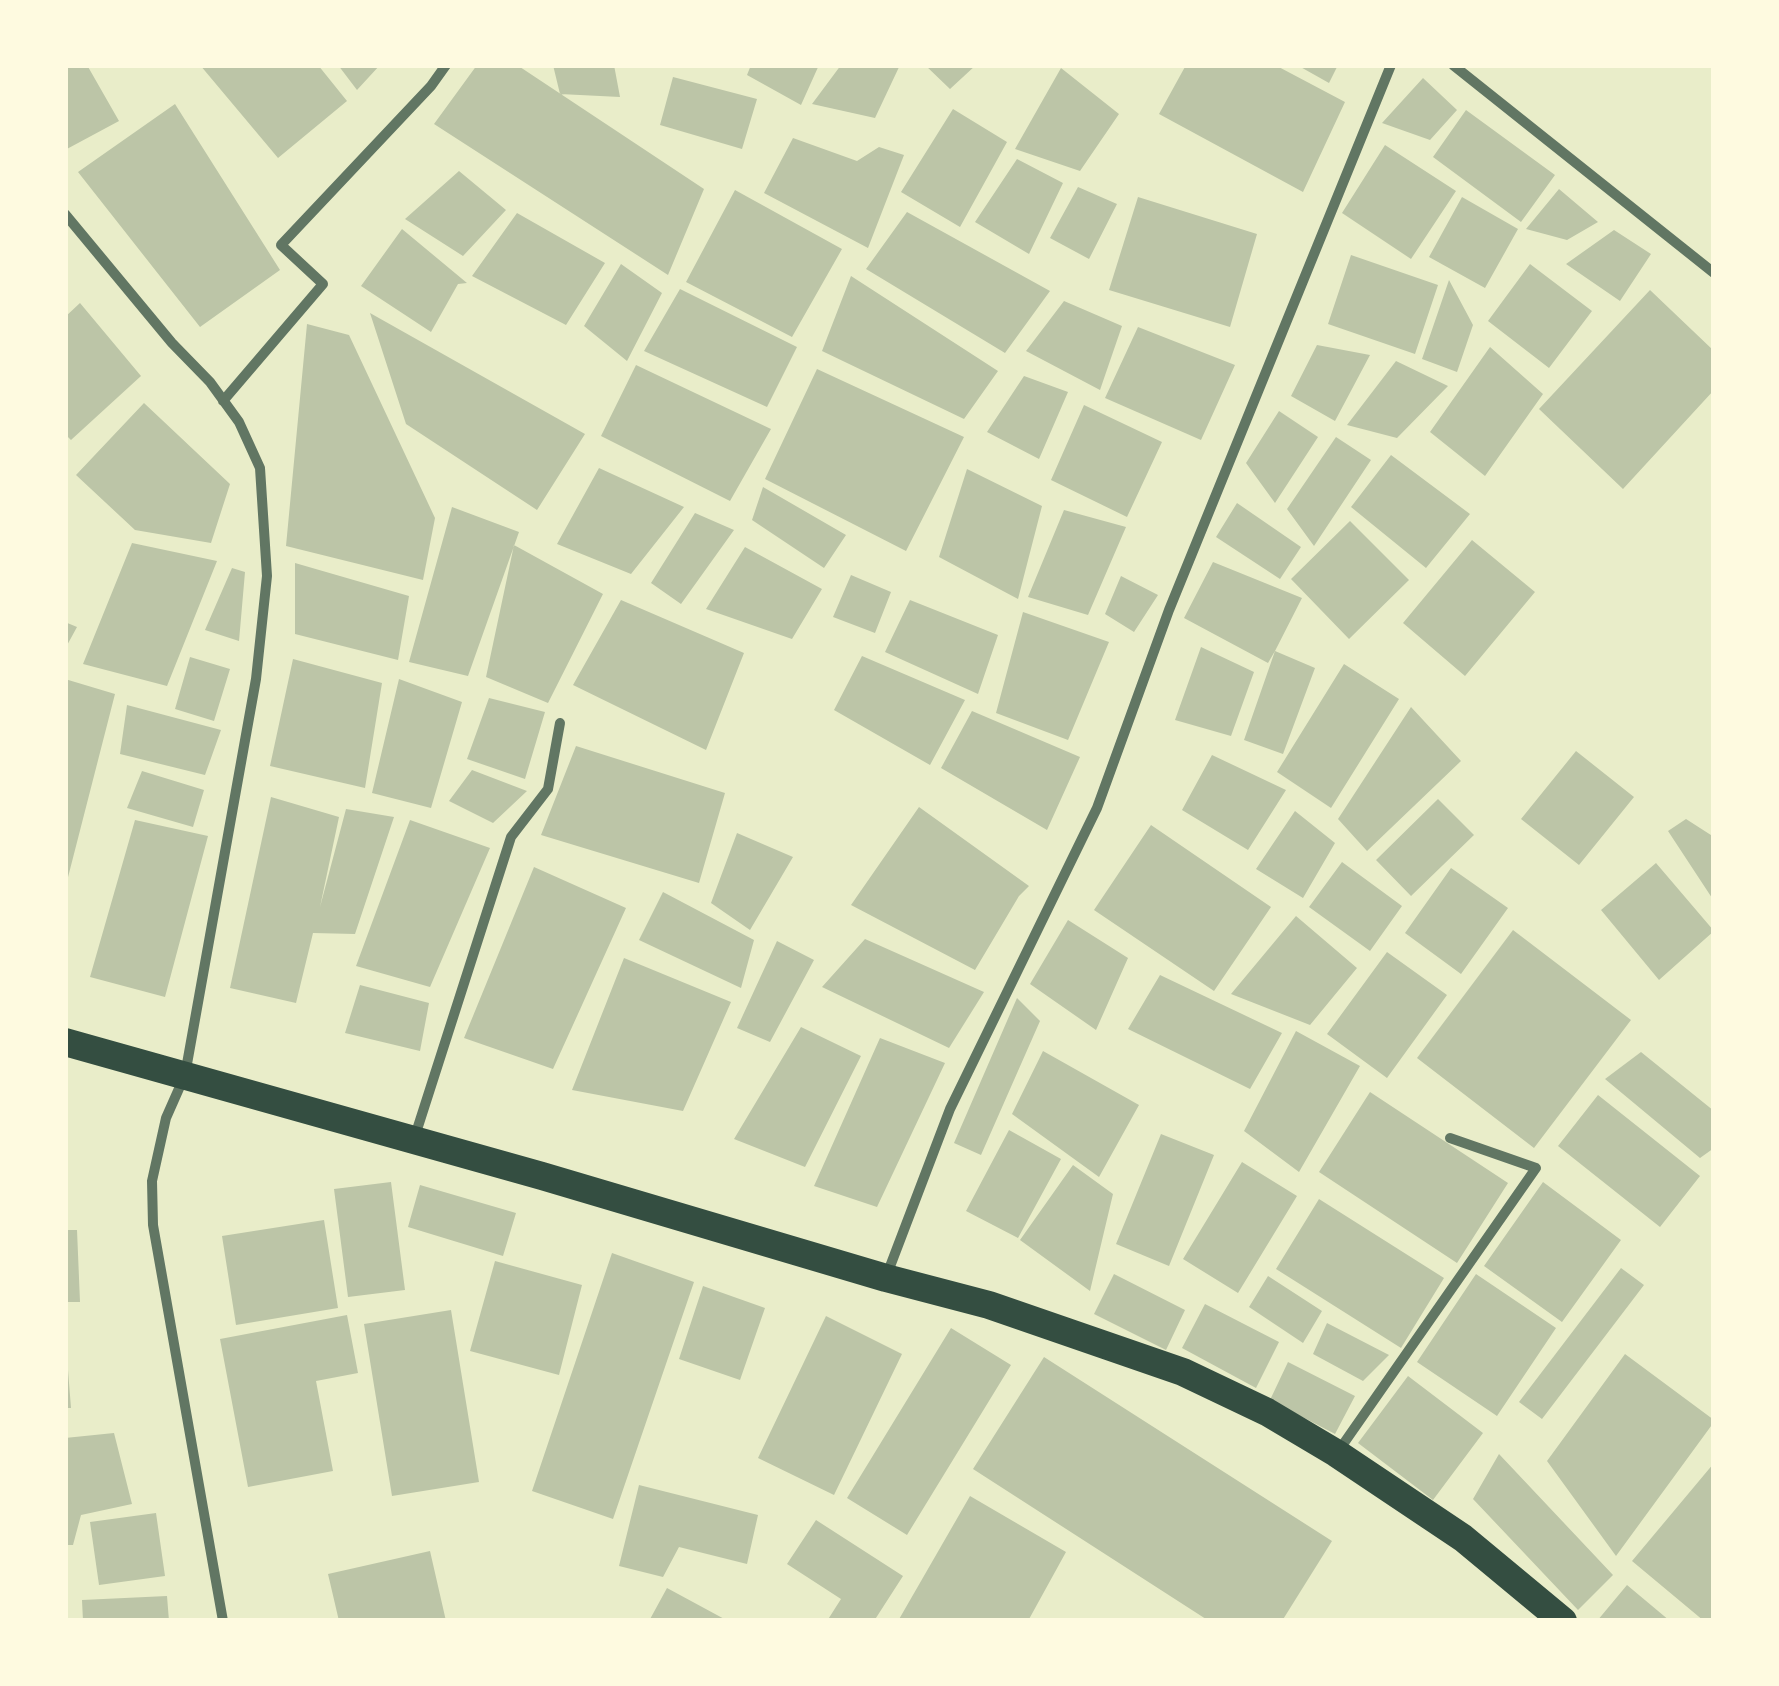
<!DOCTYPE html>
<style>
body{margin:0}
#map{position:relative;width:1779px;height:1686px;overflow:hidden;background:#e9edc9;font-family:"Golos Text",sans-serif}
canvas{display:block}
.frame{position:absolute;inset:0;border:68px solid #fefae0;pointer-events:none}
</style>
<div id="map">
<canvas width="1779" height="1686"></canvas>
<div class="frame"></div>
</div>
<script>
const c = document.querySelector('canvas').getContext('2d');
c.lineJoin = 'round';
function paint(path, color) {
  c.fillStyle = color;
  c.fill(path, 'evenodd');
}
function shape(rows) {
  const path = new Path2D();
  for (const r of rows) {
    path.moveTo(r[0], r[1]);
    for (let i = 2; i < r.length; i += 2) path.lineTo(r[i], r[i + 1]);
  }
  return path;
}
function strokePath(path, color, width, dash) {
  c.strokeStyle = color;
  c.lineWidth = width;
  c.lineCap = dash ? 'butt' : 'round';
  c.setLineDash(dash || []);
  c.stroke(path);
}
const building = shape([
 [65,65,87,65,119,121,65,150],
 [200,65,318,65,347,101,278,158],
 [338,65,380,65,357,90],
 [477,65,517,65,704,189,668,275,434,124],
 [553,65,614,65,620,97,560,94],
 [751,65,819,65,801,105,747,75],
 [841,65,900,65,875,118,812,104],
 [925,65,976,65,950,89],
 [1186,65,1275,65,1345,102,1303,192,1159,114],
 [1297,65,1338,65,1329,83],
 [1061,68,1119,114,1080,171,1015,149],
 [673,77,757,99,742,149,660,125],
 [1423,78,1457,110,1430,140,1382,123],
 [175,104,280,270,200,327,78,172],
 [953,109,1007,142,960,227,901,192],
 [1466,110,1555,175,1521,222,1433,157],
 [793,138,857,161,879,147,904,155,868,248,764,193],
 [1385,145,1456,191,1411,259,1342,213],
 [1017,159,1063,183,1029,254,975,222],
 [459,171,506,210,463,256,405,219],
 [1078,187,1117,204,1089,259,1050,238],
 [1559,189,1598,222,1567,240,1526,229],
 [735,190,842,249,792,337,686,282],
 [1138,197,1257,234,1230,327,1109,290],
 [1462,197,1518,229,1485,288,1429,257],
 [907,212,1050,291,1005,353,866,269],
 [517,213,605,263,566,325,472,276],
 [402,229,467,283,458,284,431,332,361,286],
 [1614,230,1651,254,1620,301,1566,264],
 [1351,255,1438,285,1415,354,1328,324],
 [621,264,662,293,627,361,584,326],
 [1530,264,1592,311,1549,368,1488,321],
 [851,276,998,371,964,419,822,351],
 [1449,280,1473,325,1457,372,1422,359],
 [680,289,797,347,767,407,644,351],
 [1650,290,1714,351,1714,390,1623,489,1539,409],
 [1064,301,1122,326,1100,390,1026,351],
 [80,303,141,376,71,440,65,434,65,317],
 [370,313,585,434,537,510,406,424],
 [307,324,349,335,435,518,423,580,286,546],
 [1138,327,1235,365,1201,440,1105,398],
 [1317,345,1370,355,1335,421,1291,396],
 [1490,347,1543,394,1485,476,1430,432],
 [1396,361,1448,386,1397,438,1347,425],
 [636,365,771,429,730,501,601,436],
 [817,369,964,437,906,551,765,479],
 [1024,376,1068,392,1039,459,987,432],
 [144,403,230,484,211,543,135,530,76,475],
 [1084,405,1162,442,1127,517,1051,480],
 [1279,411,1318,437,1275,503,1246,463],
 [1336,437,1371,460,1314,546,1287,509],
 [1391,455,1470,514,1426,568,1351,507],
 [599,468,684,507,631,574,557,544],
 [967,469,1042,506,1018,599,939,557],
 [763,487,846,535,824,568,752,520],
 [1237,503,1301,547,1280,579,1216,537],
 [452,507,519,532,468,676,409,662],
 [1064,510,1126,527,1088,615,1028,597],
 [695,513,734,530,681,604,651,583],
 [1350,521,1409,580,1349,639,1291,579],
 [1472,540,1535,592,1465,676,1403,623],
 [132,543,217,561,167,686,83,664],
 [514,545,603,594,548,703,486,677],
 [745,547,822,589,792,639,706,609],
 [1213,562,1302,598,1275,651,1315,668,1283,754,1244,740,1275,651,1268,663,1184,618],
 [295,563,409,596,398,660,295,634],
 [232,568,245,572,239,641,205,630],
 [851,575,891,592,875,633,833,617],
 [1121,576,1158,595,1134,632,1105,614],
 [621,600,744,653,706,750,573,685],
 [910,600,998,635,978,694,885,652],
 [1023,612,1109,642,1068,740,996,713],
 [65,622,77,627,65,649],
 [1201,647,1254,672,1231,736,1175,720],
 [862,656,965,700,930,765,834,710],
 [190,657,230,669,214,721,175,709],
 [293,659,382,683,365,788,270,766],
 [1344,664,1399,699,1331,808,1277,772],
 [65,679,115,694,66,885,65,885],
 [399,679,462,702,431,808,372,793],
 [489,698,545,712,525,779,467,759],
 [127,705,221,730,205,775,120,754],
 [1411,707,1461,761,1367,851,1338,819],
 [972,711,1080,757,1047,830,941,768],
 [576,746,725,793,699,883,541,835],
 [1576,751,1634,797,1579,865,1521,819],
 [1212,755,1286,790,1248,850,1182,810],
 [472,770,527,791,493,823,449,801],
 [142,771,204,790,193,827,127,808],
 [271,797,339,817,320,907,346,809,394,817,355,934,313,933,296,1003,230,988],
 [1438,799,1474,835,1411,896,1376,860],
 [919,807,1029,886,1019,896,975,970,851,905],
 [1295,811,1335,843,1303,898,1256,869],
 [1686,819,1714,837,1714,901,1668,831],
 [135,820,208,836,165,997,90,977],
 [410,820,490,848,430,987,356,966],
 [1151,825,1271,907,1214,991,1094,910],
 [737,833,793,857,750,930,711,903],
 [1342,862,1402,906,1370,951,1309,907],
 [1656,863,1714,931,1659,980,1601,910],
 [534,867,626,908,553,1069,464,1038],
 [1451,868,1508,908,1461,974,1405,933],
 [663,892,754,940,741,988,639,940],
 [1296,916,1357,968,1310,1025,1231,994],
 [1068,920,1128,958,1096,1030,1030,984],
 [1513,930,1631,1020,1534,1148,1417,1058],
 [865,939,984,992,949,1048,822,987],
 [777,941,814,960,770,1042,737,1028],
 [1387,952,1447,995,1387,1078,1327,1034],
 [624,958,731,1002,683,1111,572,1090],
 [1160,975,1282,1033,1250,1089,1128,1029],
 [360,985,429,1003,420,1051,345,1033],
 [1017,998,1040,1021,981,1155,954,1143],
 [801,1027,861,1056,805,1167,734,1139],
 [1296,1031,1360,1066,1299,1172,1244,1131],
 [880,1038,945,1063,877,1207,814,1186],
 [1043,1051,1139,1105,1099,1177,1012,1114],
 [1641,1052,1714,1111,1714,1148,1700,1158,1605,1079],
 [1370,1092,1508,1183,1457,1263,1319,1172],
 [1598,1095,1700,1176,1660,1227,1558,1146],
 [1009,1130,1061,1159,1018,1238,966,1211],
 [1161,1134,1214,1155,1169,1266,1116,1244],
 [1242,1162,1297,1196,1238,1293,1183,1259],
 [1073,1165,1113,1194,1090,1291,1020,1240],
 [391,1182,405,1290,348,1297,334,1189],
 [1543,1182,1621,1240,1562,1322,1484,1266],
 [420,1185,516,1213,503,1256,408,1227],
 [1319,1199,1444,1278,1401,1348,1276,1269],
 [324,1220,338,1308,236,1325,222,1236],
 [65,1230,77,1230,80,1302,65,1302],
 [612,1253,694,1282,613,1519,532,1491],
 [495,1261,582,1285,559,1375,470,1351],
 [1621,1268,1644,1285,1542,1419,1519,1402],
 [1114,1274,1185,1310,1166,1350,1094,1314],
 [1476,1274,1556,1328,1497,1416,1417,1362],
 [1268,1276,1322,1311,1303,1343,1249,1307],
 [703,1286,765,1308,740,1380,679,1359],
 [1205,1304,1279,1342,1256,1388,1182,1348],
 [451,1310,479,1482,392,1496,364,1324],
 [347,1315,358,1373,316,1381,333,1471,248,1487,220,1339],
 [826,1316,902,1354,834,1495,758,1458],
 [1327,1323,1389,1355,1363,1381,1313,1354],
 [951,1328,1011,1365,907,1535,847,1498],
 [1625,1354,1714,1420,1714,1422,1616,1556,1547,1461],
 [1044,1357,1332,1541,1282,1621,1209,1621,973,1469],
 [1288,1362,1355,1396,1335,1434,1270,1400],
 [65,1370,68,1370,71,1408,65,1408],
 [1408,1376,1483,1433,1433,1500,1358,1443],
 [114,1433,132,1504,81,1515,73,1545,65,1545,65,1438],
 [1499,1454,1613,1575,1578,1610,1473,1499],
 [1714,1463,1714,1621,1704,1621,1632,1561],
 [639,1485,758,1515,747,1564,679,1547,663,1577,619,1566],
 [970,1496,1066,1552,1028,1621,898,1621],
 [156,1513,165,1576,99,1585,90,1522],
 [816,1520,903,1576,874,1621,827,1621,841,1599,787,1564],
 [430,1551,446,1621,339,1621,328,1574],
 [1627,1585,1670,1621,1597,1621],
 [667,1588,728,1621,649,1621],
 [167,1596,169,1621,83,1621,82,1600]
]);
const minor = shape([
 [1453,65,1714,273],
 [65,214,172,343,210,382,239,422,260,468,267,576,256,679,185,1075,166,1118,152,1181,153,1225,223,1621],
 [223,401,323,284,281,245,431,86,446,65],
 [414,1139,511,837,548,789,560,723],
 [886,1277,950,1109,1097,808,1169,610,1391,65],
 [1337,1453,1536,1168,1450,1138]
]);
const trunk = shape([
 [65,1042,542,1176,886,1278,989,1305,1183,1372,1267,1412,1336,1453,1463,1538,1563,1621]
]);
paint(building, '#bcc5a7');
strokePath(minor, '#617663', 10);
strokePath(trunk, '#344e41', 28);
</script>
